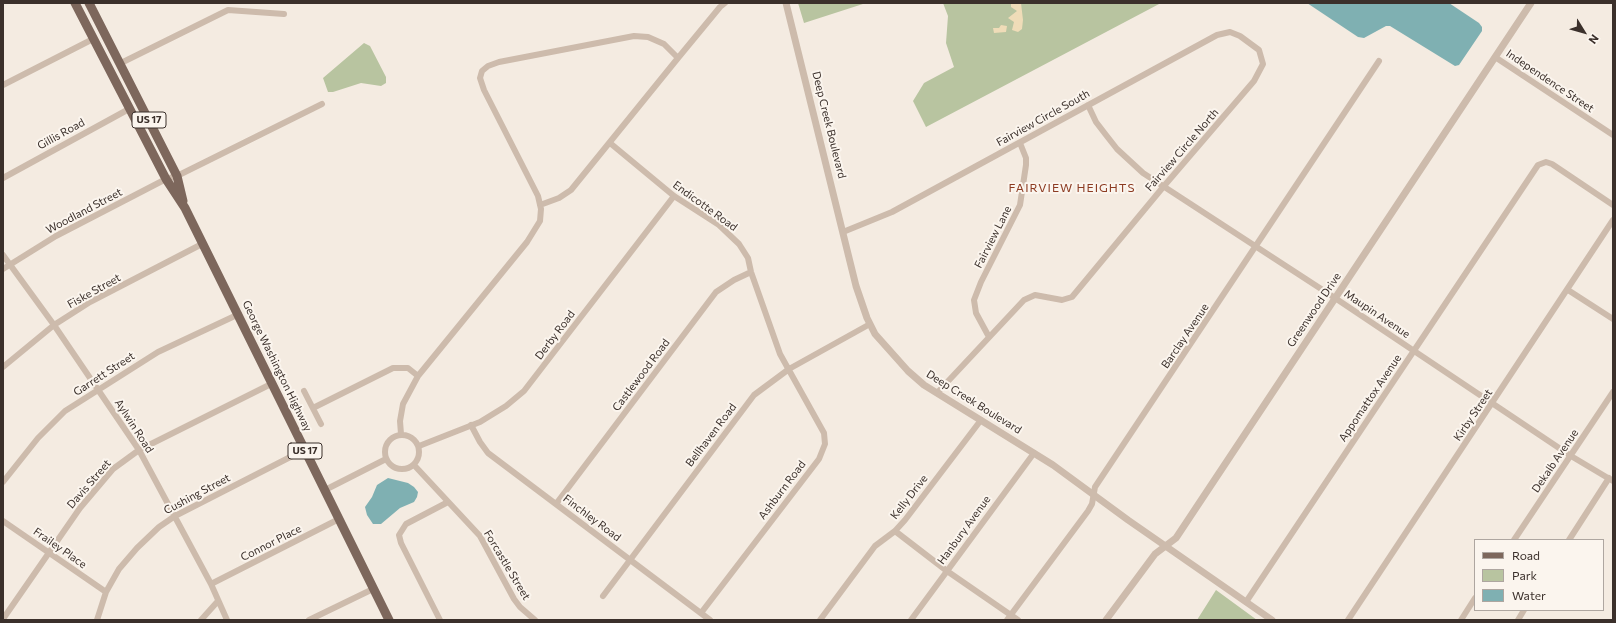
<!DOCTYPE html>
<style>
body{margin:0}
#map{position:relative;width:1616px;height:623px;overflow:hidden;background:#f4ebe1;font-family:Commissioner,sans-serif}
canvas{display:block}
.frame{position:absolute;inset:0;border:4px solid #3b302b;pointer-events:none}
.legend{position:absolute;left:1474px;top:539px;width:130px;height:72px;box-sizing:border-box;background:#fbf5ee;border:1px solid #aea6a0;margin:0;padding:5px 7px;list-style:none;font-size:12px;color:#3b302b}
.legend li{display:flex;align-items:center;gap:8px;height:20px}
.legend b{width:20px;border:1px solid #aea6a0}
.north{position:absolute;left:1564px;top:12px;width:40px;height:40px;-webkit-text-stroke:3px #fbf5ee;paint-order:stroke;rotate:127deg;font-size:11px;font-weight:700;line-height:16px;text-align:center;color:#3b302b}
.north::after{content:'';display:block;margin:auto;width:14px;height:18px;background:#3b302b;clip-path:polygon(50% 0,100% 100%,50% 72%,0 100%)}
</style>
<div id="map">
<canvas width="1616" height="623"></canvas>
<div class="frame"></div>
<ul class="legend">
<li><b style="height:5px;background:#7d675c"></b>Road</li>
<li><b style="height:11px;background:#b8c4a0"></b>Park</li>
<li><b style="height:11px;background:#7fb0b2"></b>Water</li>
</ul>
<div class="north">N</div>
</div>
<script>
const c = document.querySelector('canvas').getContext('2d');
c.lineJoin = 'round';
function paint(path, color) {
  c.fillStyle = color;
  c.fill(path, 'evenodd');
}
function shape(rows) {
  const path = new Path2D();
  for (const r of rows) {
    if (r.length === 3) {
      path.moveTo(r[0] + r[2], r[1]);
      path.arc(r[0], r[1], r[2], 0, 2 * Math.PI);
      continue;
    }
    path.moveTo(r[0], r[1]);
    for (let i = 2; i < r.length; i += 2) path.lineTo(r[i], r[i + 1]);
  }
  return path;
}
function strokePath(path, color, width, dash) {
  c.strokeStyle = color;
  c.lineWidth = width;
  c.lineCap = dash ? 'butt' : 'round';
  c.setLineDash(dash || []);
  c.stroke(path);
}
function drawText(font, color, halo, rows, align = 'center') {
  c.font = font + ' Commissioner,sans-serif';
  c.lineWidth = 4;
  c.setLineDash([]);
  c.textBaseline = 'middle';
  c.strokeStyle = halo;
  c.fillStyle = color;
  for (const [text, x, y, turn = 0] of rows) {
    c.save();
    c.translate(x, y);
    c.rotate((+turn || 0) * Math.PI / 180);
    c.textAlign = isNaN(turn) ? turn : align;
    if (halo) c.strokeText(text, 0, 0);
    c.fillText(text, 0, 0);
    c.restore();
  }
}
const green = shape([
 [798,3,866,3,804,23],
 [943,3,1161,3,926,127,913,101,924,83,954,67,946,43,948,16],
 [364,43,370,46,386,77,386,83,381,86,361,83,333,92,328,92,323,78],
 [1216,590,1257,620,1197,620]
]);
const sand = shape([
 [1011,3,1021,3,1023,20,1022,29,1018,32,1012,30,1014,22,1008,18,1017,11,1011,7],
 [1001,25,1007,26,1006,32,994,33,993,28,999,28]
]);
const water = shape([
 [1307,3,1449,3,1479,23,1482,27,1482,31,1459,65,1455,66,1390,26,1386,26,1364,38,1358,37],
 [388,478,408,483,414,487,418,492,417,497,414,502,400,508,381,524,373,524,367,515,365,507,372,497,377,485]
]);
const minor = shape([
 [1495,57,1613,135],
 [121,63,228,10,284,14],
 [3,85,93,39],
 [1088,105,1096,122,1106,135,1117,149,1143,173,1335,298,1571,456,1613,481],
 [610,143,674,196,719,225,739,244,748,258,751,272,780,354,824,433,825,444,819,459,701,613],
 [3,178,129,109],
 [540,205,559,198,571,190,678,58],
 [843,232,892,212,1217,35,1230,32,1240,36,1259,50,1263,64,1254,81,1164,186,1072,297,1062,300,1035,295,1024,300,937,393],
 [3,255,54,325,139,450,211,584,227,620],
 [3,269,56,236,166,179,177,176,322,104],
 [1568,290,1613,319],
 [989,337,976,313,974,300,981,282,1020,205,1026,165,1026,158,1020,143],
 [3,367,54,325,90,302,202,244],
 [304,391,321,424],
 [313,408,393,368,408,368,418,376],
 [471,425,480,442,488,453,710,620],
 [401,434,400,421,403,404,418,376,527,242,540,221,541,209,538,196,484,90,480,78,482,71,488,66,499,62,634,36,648,37,664,44,678,58,720,7,725,3],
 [402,452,17],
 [419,446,480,422,506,406,524,391,674,196],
 [414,465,480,536,514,599,520,607,535,620],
 [3,482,38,438,65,411,158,352,239,314],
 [325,490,386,459],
 [556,504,716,292,734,280,751,272],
 [3,521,106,592],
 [895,531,947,571,1018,620],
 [1514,540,1613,392],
 [1569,540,1609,478],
 [211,584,339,519],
 [603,596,754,395,789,369,870,324],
 [1246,602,1538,165,1546,162,1552,164,1613,205],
 [3,619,80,508,113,469,139,450,271,384],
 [97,620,106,592,119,569,137,548,159,527,175,516,304,450],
 [201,620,218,601],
 [309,620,373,589],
 [440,620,401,543,399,535,406,524,448,502],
 [820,620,875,546,895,531,905,520,981,420],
 [911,620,1034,453],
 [1007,620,1088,511,1092,504,1095,487,1379,61],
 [1348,620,1613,220],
 [1461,620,1475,598],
 [1518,620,1524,610]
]);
const tertiary = shape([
 [786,3,856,286,867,318,875,334,908,371,924,385,1053,465,1128,520,1272,620],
 [1106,620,1155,554,1176,538,1531,3]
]);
const primary = shape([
 [75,3,166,179,185,208,389,620],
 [89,3,177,176,183,201]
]);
const shields = [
 [149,120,34],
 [305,451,34]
];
const shieldNames = [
 ["US 17",149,120],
 ["US 17",305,451]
];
const streetNames = [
 ["Independence Street",1550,81,34],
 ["Fairview Circle South",1043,118,-29],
 ["Deep Creek Boulevard",829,125,76],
 ["Gillis Road",61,134,-29],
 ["Fairview Circle North",1182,150,-49],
 ["Endicotte Road",705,206,36],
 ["Woodland Street",84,211,-28],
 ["Fairview Lane",993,237,-63],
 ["Fiske Street",94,291,-29],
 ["Greenwood Drive",1314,310,-56],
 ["Maupin Avenue",1377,314,34],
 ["Derby Road",555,335,-53],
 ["Barclay Avenue",1185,336,-56],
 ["George Washington Highway",277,366,64],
 ["Garrett Street",104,374,-33],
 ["Castlewood Road",641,375,-53],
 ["Appomattox Avenue",1370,398,-56],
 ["Deep Creek Boulevard",974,402,32],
 ["Kirby Street",1473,415,-56],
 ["Aylwin Road",134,426,57],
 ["Bellhaven Road",711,435,-53],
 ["Dekalb Avenue",1555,461,-56],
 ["Davis Street",89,484,-49],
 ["Ashburn Road",782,490,-53],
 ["Cushing Street",197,494,-28],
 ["Kelly Drive",909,497,-52],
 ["Finchley Road",592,518,37],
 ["Hanbury Avenue",964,530,-54],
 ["Connor Place",271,543,-27],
 ["Frailey Place",60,548,35],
 ["Forcastle Street",507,565,59]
];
const neighbourhoodNames = [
 ["FAIRVIEW HEIGHTS",1072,188]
];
paint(green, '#b8c4a0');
paint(sand, '#efdcb8');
paint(water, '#7fb0b2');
strokePath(minor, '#cdbbac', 6);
strokePath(tertiary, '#cdbbac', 7);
strokePath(primary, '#7d675c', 9);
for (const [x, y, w] of shields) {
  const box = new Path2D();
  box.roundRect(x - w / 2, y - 8, w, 16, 3);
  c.fillStyle = '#fbf5ee';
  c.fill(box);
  strokePath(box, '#3b302b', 1);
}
drawText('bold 10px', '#3b302b', null, shieldNames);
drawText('11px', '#3b302b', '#fbf5ee', streetNames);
c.letterSpacing = '1px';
drawText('12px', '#8c3b22', '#fbf5ee', neighbourhoodNames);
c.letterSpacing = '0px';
</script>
